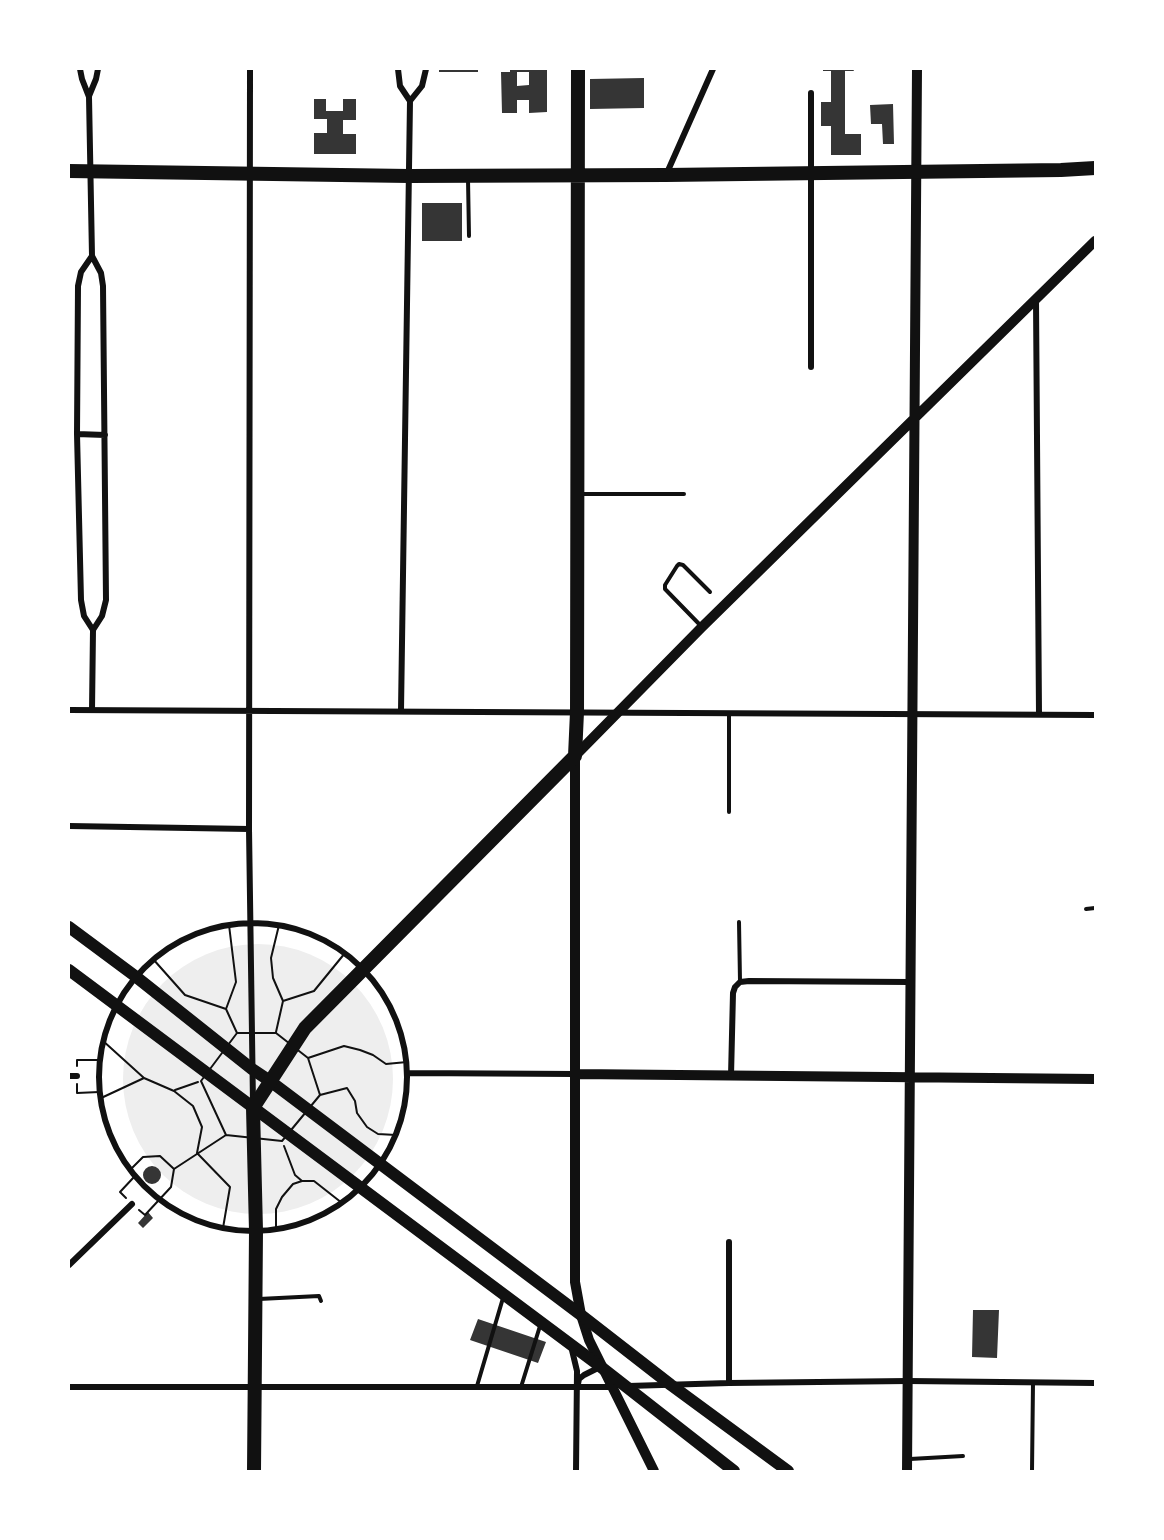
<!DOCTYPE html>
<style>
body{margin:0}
#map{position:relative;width:1164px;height:1540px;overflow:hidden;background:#fff;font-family:"Nunito Sans",sans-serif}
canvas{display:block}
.frame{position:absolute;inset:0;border:70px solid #fff;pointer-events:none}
</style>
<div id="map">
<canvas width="1164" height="1540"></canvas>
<div class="frame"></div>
</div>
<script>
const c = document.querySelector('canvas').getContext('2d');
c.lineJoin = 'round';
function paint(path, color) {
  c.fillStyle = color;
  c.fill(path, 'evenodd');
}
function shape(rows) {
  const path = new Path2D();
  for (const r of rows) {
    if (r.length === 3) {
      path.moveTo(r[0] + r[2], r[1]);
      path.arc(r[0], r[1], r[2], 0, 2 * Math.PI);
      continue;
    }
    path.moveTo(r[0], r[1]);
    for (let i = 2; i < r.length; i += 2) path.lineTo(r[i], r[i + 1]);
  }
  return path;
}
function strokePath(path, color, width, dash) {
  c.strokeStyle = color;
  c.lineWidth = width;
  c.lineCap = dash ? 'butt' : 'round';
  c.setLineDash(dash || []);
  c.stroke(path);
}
const green = shape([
 [258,1079,135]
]);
const building = shape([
 [439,69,478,69,478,72,439,72],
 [510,69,547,69,547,112,529,113,529,100,517,100,517,113,502,113,501,72,510,72],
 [517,72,529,72,529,85,517,86],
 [823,69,853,69,854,71,845,71,845,134,861,134,861,155,831,155,831,126,821,126,821,102,831,102,831,71,823,71],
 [644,78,644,108,590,109,590,79],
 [314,99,326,99,326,111,343,111,343,99,356,99,356,120,343,120,343,134,356,134,356,154,314,154,314,133,327,133,327,119,314,119],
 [893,104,894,144,883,144,882,124,871,124,870,105],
 [422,203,462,203,462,241,422,241],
 [152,1175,9],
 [148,1212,153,1218,143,1228,138,1223],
 [973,1310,999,1310,997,1358,972,1357],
 [478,1319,546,1342,538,1363,470,1340]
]);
const path = shape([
 [229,925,236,982,226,1009,237,1033],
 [153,959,185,995,226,1009],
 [283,1001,314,991,345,953],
 [276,1032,283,1001,273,978,271,958,279,925],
 [237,1033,276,1033,308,1058,320,1095,282,1141,226,1135,201,1081,237,1033],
 [102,1040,144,1078],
 [308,1058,344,1046,360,1050,373,1055,386,1064,407,1062],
 [77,1066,77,1060,100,1060],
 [77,1084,77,1093,99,1092],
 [175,1090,198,1082],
 [320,1095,347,1088,355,1101,357,1113,367,1127,378,1134,396,1135],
 [99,1099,144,1078,174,1091,193,1106,202,1127,197,1153],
 [284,1146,295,1175,302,1181,314,1181,342,1203],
 [197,1153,230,1187,223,1228],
 [129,1171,143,1157,160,1156,174,1169],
 [126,1198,120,1192,134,1177],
 [139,1210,145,1215,171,1187,174,1169,226,1135],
 [276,1229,276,1209,282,1197,293,1184,302,1181]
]);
const service = shape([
 [468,179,469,236],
 [581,494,684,494],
 [702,627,665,589,665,585,677,566,679,564,683,565,710,592],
 [729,812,729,714],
 [1086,909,1095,908],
 [739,922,740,981],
 [259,1299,319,1296,321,1301],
 [477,1386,503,1298],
 [521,1387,540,1326],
 [910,1459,963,1456],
 [1032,1471,1033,1383]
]);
const minor = shape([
 [80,69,82,79,89,97,92,256,101,273,103,286,106,600,102,616,93,630],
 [250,69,249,829,253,1103],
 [398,69,400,86,410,101,401,710],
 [811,93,811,367],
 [89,96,96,79,98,69],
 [410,101,422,86,426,69],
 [666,175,713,69],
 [92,256,81,272,78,286,77,434,81,600,84,616,93,630,92,710],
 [1036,300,1039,714],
 [77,434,105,435],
 [69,710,1095,715],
 [69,826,249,829],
 [253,1077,154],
 [408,1073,575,1074],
 [69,1076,77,1076],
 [731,1076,733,993,735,987,740,982,749,981,910,982],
 [729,1242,729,1383],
 [69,1265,132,1204],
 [571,1346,577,1371,576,1471],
 [578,1384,579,1379,584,1375,600,1367],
 [628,1386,729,1383,908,1381,1095,1383],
 [69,1387,614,1387]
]);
const tertiary = shape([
 [575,1074,1095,1079],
 [654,1471,589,1340,581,1315,575,1282,575,756,702,627,1095,241],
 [907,1471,917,69]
]);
const secondary = shape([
 [69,927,135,976,252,1069,270,1081,581,1315,671,1385,788,1471],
 [69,970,601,1367,734,1471]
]);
const primary = shape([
 [69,171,409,176,666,175,1061,170,1095,168],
 [254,1471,256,1231,253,1108,305,1028,575,756,577,712,578,69]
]);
paint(green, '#eee');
paint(building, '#353535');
strokePath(path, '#111', 2);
strokePath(service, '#111', 4);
strokePath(minor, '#111', 6);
strokePath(tertiary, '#111', 10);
strokePath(secondary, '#111', 12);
strokePath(primary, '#111', 14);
</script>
